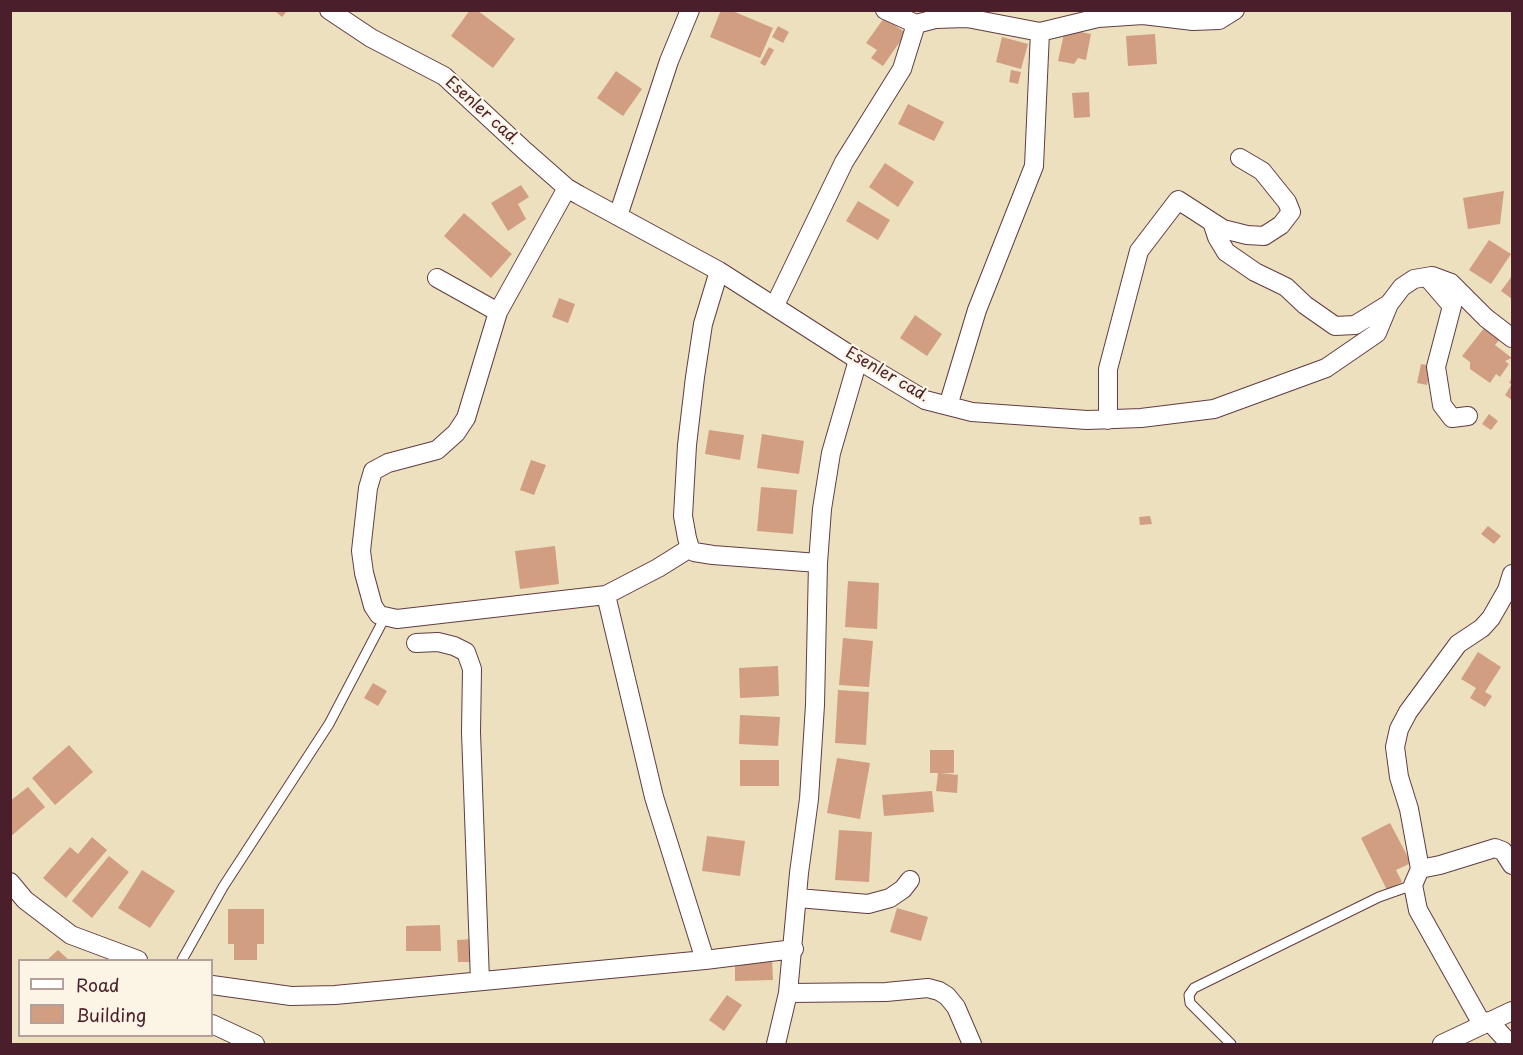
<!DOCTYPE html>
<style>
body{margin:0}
#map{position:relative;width:1523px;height:1055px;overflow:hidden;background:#ede0bf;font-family:"Playpen Sans",sans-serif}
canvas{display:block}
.frame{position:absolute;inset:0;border:12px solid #4a1f2b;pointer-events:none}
.legend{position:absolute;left:18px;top:959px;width:195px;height:78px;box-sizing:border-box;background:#fcf5e5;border:2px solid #b59f9b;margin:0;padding:8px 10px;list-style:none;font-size:18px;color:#4a1f2b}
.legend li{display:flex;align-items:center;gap:12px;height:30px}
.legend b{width:30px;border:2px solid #b59f9b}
</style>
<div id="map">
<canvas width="1523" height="1055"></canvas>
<div class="frame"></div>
<ul class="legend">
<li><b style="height:8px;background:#fff"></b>Road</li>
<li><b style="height:16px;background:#d19e82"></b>Building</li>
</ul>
</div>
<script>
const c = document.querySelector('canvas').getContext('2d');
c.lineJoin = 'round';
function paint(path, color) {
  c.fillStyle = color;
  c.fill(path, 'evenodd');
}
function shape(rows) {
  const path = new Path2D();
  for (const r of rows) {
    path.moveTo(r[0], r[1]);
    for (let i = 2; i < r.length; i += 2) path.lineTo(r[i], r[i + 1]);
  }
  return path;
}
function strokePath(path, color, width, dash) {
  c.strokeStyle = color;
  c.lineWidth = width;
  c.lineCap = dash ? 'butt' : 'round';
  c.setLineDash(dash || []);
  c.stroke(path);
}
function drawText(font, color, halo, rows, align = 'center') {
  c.font = font + ' "Playpen Sans",sans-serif';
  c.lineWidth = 4.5;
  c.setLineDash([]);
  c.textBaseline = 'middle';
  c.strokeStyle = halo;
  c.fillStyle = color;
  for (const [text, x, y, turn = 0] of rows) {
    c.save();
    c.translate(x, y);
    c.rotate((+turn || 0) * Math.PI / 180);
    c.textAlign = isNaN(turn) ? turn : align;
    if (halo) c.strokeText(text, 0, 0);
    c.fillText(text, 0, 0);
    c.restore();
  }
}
const building = shape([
 [274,10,288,10,282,17],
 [470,10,477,10,515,39,493,68,451,36],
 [721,10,730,10,773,28,760,58,710,37],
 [884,18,906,33,883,66,871,58,877,50,866,43],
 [778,26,789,32,783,43,772,37],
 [1065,29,1091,34,1086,60,1078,58,1074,64,1058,61],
 [1155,34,1157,64,1128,66,1126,36],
 [1002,37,1028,44,1021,69,996,62],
 [769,47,774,50,765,66,760,63],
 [1011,70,1021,72,1018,84,1009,82],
 [616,71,642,89,623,116,597,98],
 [1089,92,1090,117,1074,118,1072,93],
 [908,104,944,122,934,141,898,124],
 [885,163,914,182,898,207,869,187],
 [521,185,529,197,518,204,526,219,508,231,491,203],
 [1504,191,1500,224,1468,229,1463,198],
 [858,201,890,220,878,240,846,221],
 [464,213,512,254,491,278,444,236],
 [1489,240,1511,254,1491,284,1469,270],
 [1512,276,1512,299,1501,291],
 [559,298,575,304,568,323,552,317],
 [915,315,942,334,927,356,900,338],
 [1485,327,1500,339,1495,345,1512,358,1505,361,1509,364,1500,377,1496,374,1490,383,1470,369,1470,362,1462,356],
 [1421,364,1431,366,1427,385,1417,383],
 [1512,378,1512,400,1505,395,1512,384,1509,383],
 [1489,414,1498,421,1491,430,1482,424],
 [709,430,744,435,740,460,705,454],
 [762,434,804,441,799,474,757,468],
 [531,460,546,465,534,495,520,490],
 [761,487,797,490,793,534,757,531],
 [1150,516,1152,524,1140,525,1139,517],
 [1488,526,1501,536,1494,544,1481,534],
 [555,546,559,584,520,589,515,551],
 [848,581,879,583,877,629,845,627],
 [843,638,873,641,869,687,839,685],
 [1478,652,1501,667,1485,692,1492,696,1485,707,1470,698,1476,688,1461,679],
 [778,666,779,696,740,698,739,668],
 [373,683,387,691,378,706,364,698],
 [838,690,869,692,866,745,835,743],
 [740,715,780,717,778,746,739,744],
 [69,745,93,772,55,805,32,778],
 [930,750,954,750,954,773,941,773,958,775,957,793,936,791,938,773,930,773],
 [837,758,870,763,860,819,827,813],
 [740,760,779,760,779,786,740,786],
 [28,787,45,807,10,837,10,801],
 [932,791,934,812,884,816,882,795],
 [1390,823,1411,863,1396,870,1402,882,1387,890,1361,838],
 [839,830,872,832,869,882,835,880],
 [707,836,745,841,740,876,702,871],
 [92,837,107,850,66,898,43,878,70,847,78,854],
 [109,856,129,872,92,918,72,901],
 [142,870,175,891,150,928,118,908],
 [897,908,928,917,921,941,890,932],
 [228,909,264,909,264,944,257,944,257,960,234,960,234,944,228,944],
 [440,925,441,951,406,951,406,926],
 [473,939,474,962,458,962,457,940],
 [58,950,69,960,47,960],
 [772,959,773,980,735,981,735,961],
 [727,995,742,1005,724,1031,709,1020]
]);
const lane = shape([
 [182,960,223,887,329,724,385,617],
 [1231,1044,1190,1003,1189,995,1194,988,1379,897,1413,885]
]);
const street = shape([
 [329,10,371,38,444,76,525,151,567,188,579,195,719,271,858,360,925,400,972,412,1087,420,1141,418,1214,409,1326,368,1377,333,1389,304,1402,287,1414,279,1432,276,1451,283,1486,318,1512,338],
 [885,10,916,24,935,19,967,18,1040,32,1098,18,1143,15,1193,21,1219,20,1235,10],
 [567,188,498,312,466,418,456,433,437,450,388,463,373,471,368,488,361,551,364,573,373,606,379,615,397,619,606,595,658,568,690,548],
 [618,216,669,61,690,10],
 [1212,222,1217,237,1226,252,1255,272,1286,287,1305,305,1335,326,1355,325,1389,304],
 [719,271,703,324,695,377,687,445,683,516,687,538,690,548,694,552,713,555,818,563],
 [1427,277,1452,306,1436,367,1442,405,1452,418,1468,416],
 [437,278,498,312],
 [775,305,844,162,902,69,916,24],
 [948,406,977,310,1034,166,1040,32],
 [1108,420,1108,369,1139,251,1178,200,1223,229,1247,235,1264,236,1281,225,1291,212,1287,202,1262,171,1240,158],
 [606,595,654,797,705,960],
 [416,643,438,642,454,646,466,652,472,669,471,732,480,981],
 [1420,869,1440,865,1495,848,1503,851,1512,865],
 [10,882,25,900,71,935,138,960],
 [798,898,868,904,890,898,903,889,910,880],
 [212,985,291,996,335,995,705,960,794,949],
 [788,993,886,992,928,988,939,991,947,996,956,1007,972,1044],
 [1489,1021,1510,1044],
 [212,1024,255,1044],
 [1482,1024,1418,910,1413,885,1420,869,1409,809,1399,777,1395,747,1399,729,1408,712,1458,644,1482,628,1491,618,1507,590,1512,574],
 [776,1044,788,993,799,873,809,799,815,705,818,563,822,509,831,453,858,360],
 [1442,1044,1512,1011]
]);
const streetNames = [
 ["Esenler cad.",482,111,42],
 ["Esenler cad.",887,375,30]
];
paint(building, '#d19e82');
strokePath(lane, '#623c41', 11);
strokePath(street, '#623c41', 20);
strokePath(lane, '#fff', 9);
strokePath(street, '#fff', 18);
drawText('16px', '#4a1f2b', '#fcf5e5', streetNames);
</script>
